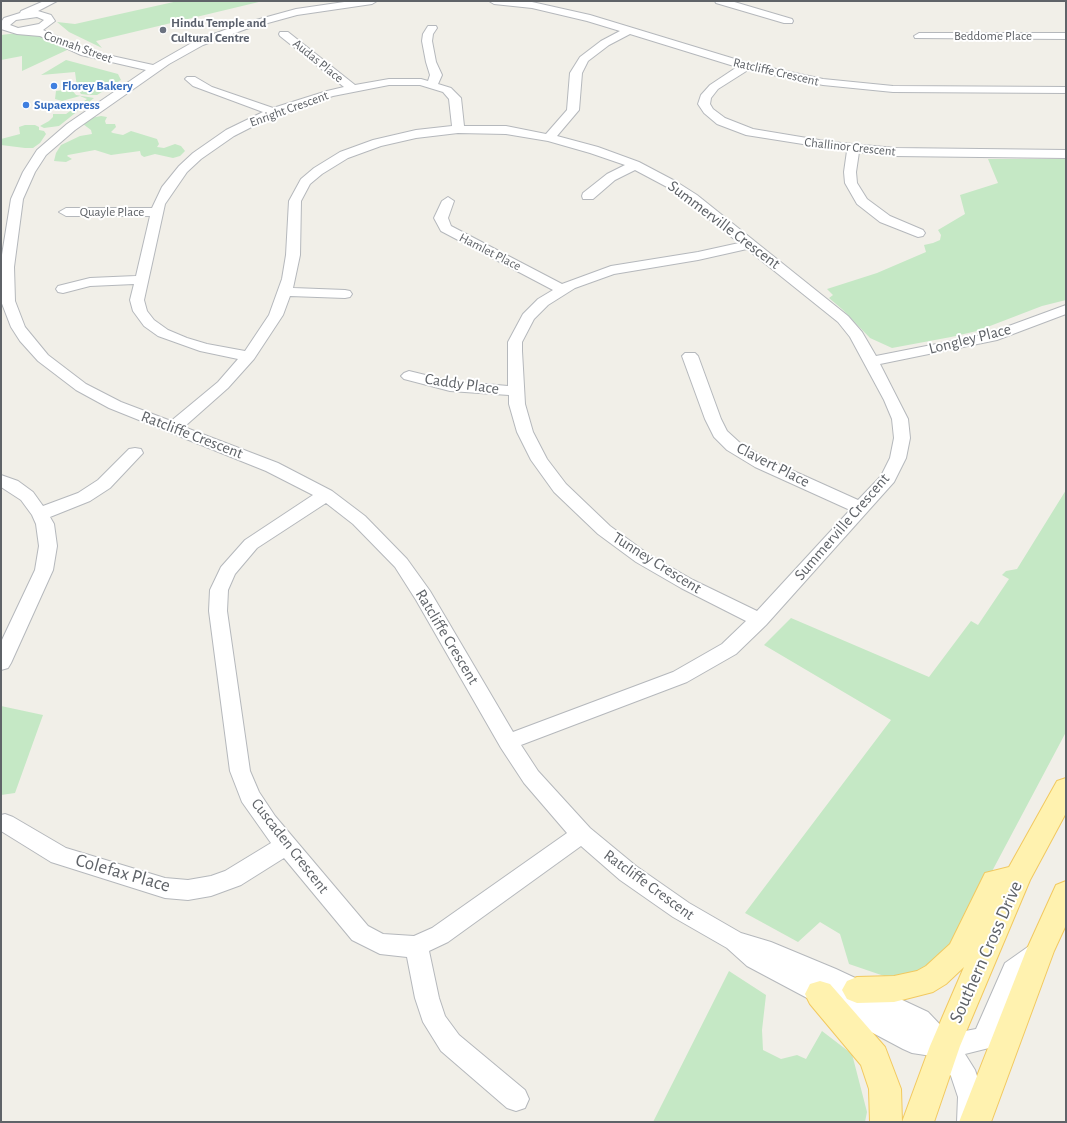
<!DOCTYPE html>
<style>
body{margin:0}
#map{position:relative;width:1067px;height:1123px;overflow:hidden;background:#f1efe8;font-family:"Alegreya Sans",sans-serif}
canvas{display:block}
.frame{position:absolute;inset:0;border:2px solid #5f6368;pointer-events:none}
</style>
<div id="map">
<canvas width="1067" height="1123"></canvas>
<div class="frame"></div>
</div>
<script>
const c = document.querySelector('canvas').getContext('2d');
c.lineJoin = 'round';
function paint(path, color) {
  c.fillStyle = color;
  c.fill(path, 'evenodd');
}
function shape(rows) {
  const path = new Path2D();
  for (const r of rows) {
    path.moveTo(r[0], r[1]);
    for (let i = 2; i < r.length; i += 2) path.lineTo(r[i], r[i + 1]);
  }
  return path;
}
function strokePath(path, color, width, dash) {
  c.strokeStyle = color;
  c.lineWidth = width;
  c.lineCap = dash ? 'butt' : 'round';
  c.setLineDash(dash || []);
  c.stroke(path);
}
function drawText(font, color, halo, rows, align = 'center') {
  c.font = font + ' "Alegreya Sans",sans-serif';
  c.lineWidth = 4;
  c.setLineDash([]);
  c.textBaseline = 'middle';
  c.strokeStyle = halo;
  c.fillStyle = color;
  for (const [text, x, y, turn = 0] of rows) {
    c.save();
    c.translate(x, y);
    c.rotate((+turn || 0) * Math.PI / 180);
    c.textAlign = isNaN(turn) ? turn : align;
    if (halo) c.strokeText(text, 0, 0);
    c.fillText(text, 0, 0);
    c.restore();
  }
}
const green = shape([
 [178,1,263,1,96,41,102,48,69,32,57,22,75,24],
 [26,32,38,33,66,47,67,50,22,71,22,56,1,60,1,35],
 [66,60,118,74,121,80,97,95,89,95,81,94,77,87,75,72,41,75],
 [71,89,76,95,94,98,59,126,44,128,40,126,49,121,53,117,53,114,66,114,87,99,80,96,62,101,55,99,56,91],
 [101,116,107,117,105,121,106,124,115,124,116,127,111,132,113,133,123,135,131,131,157,139,159,144,157,147,164,148,175,144,181,146,185,151,180,156,173,158,155,154,144,157,141,155,140,151,111,155,95,150,68,155,67,156,72,159,66,162,54,161,56,153,61,145,80,136,92,134,91,130,83,124,91,118],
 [25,125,35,125,39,127,39,130,44,131,46,134,40,143,33,148,25,148,1,145,1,139,20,134,19,127],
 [988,159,1066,159,1066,300,1042,306,977,331,951,337,892,348,870,338,843,310,829,298,833,295,827,289,877,273,926,252,924,245,933,243,940,240,941,235,938,230,965,214,960,195,998,183],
 [1066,490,1066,732,955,941,944,958,914,972,887,977,849,964,840,934,820,922,798,942,745,913,891,720,764,645,791,618,929,677,971,621,978,625,1009,579,1002,575,1006,571,1017,569],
 [1,706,43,715,15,793,1,795],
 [729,971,766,995,762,1030,763,1050,781,1059,797,1055,806,1059,822,1031,852,1054,867,1112,865,1122,653,1122]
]);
const minor = shape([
 [44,1,57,1,38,11,51,15,55,21,43,30,89,51,153,65,195,41,238,25,296,9,351,1,377,1,372,4,297,15,246,29,203,45,169,64,75,130,46,155,35,172,23,199,14,267,15,301,25,327,48,355,86,384,121,402,171,421,218,382,238,359,200,351,158,336,144,326,133,311,130,300,134,284,90,286,63,293,58,292,56,289,58,286,90,278,136,276,150,216,66,216,59,212,66,208,152,208,162,187,179,166,193,153,226,130,263,112,193,86,185,79,187,77,195,77,212,87,273,108,327,91,344,87,280,36,279,34,280,32,288,32,355,85,389,79,421,79,428,81,430,75,426,62,422,41,423,34,428,26,436,26,437,28,433,34,432,41,436,62,442,75,438,84,451,88,461,98,464,126,506,126,546,134,567,110,570,73,580,57,601,41,620,31,587,21,532,8,494,4,489,1,532,2,590,15,748,63,823,79,893,86,1066,87,1066,93,893,92,823,85,748,70,718,89,711,98,710,104,713,109,725,118,753,129,831,142,895,148,1066,150,1066,158,895,156,859,152,856,172,857,183,867,199,890,216,923,230,925,233,923,236,918,237,880,222,857,204,845,183,844,172,847,151,746,135,717,124,704,113,698,104,701,95,710,85,737,67,630,34,609,45,588,61,582,73,579,110,557,136,598,147,639,162,675,181,697,195,848,316,862,332,876,356,987,334,1066,305,1066,314,997,340,880,364,908,419,910,438,906,458,894,482,766,625,736,654,687,682,521,745,538,771,590,828,636,866,689,903,741,933,771,942,836,969,928,1012,949,1034,976,1029,1005,963,1032,944,1040,941,1048,944,1052,951,1048,958,1022,978,993,1047,965,1054,975,1070,984,1097,983,1122,957,1122,958,1097,951,1076,938,1057,912,1053,903,1049,747,966,727,948,673,917,620,880,581,846,448,942,429,951,439,998,445,1016,459,1035,525,1090,529,1099,525,1108,516,1111,507,1108,441,1051,423,1022,415,998,407,957,380,954,352,940,284,858,241,885,211,896,188,900,165,898,51,862,1,831,1,815,5,814,13,817,66,848,165,878,188,880,211,876,225,871,271,843,242,802,230,771,209,611,210,590,221,567,245,540,313,495,266,471,109,408,76,390,38,361,20,341,11,327,1,301,1,261,11,199,23,172,37,150,67,124,146,70,81,55,40,36,17,34,1,29,1,22,4,18,20,13,21,11,44,1],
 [37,17,44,20,39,24,18,28,10,25,16,20,37,17],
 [389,85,420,85,443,92,449,99,452,126,416,130,373,140,340,152,314,168,301,179,289,201,286,255,282,279,269,315,245,351,207,344,187,338,168,330,154,320,147,311,144,300,165,204,187,172,201,159,234,136,277,114,333,96,389,85],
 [458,133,506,134,548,141,590,153,625,165,607,174,583,193,582,196,583,199,593,199,615,180,635,170,667,187,687,201,739,243,698,252,611,266,562,284,451,226,448,218,454,201,448,197,442,201,434,218,441,231,553,290,538,299,523,314,508,342,508,386,450,381,409,371,404,373,401,376,404,379,450,391,509,395,509,404,517,432,531,460,554,492,598,534,636,562,681,588,746,621,722,644,673,672,513,732,430,591,407,559,365,516,332,491,278,463,184,427,228,388,254,359,283,315,290,296,345,298,350,297,352,294,350,291,345,290,293,288,300,255,301,201,310,184,322,174,348,158,381,146,416,138,458,133],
 [747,249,838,322,850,337,884,400,892,419,894,438,890,458,881,476,858,500,767,459,739,442,727,431,721,419,698,356,695,353,685,353,682,356,705,419,714,437,727,450,755,467,850,510,757,611,693,580,648,554,610,526,566,484,547,459,533,432,525,404,522,351,522,342,534,319,548,305,575,288,614,274,698,260,747,249],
 [326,503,353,524,395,567,416,600,501,748,524,783,567,833,432,928,414,936,383,934,368,926,275,816,259,792,250,771,227,611,228,590,235,574,257,548,326,503],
 [715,1,731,1,792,19,793,21,792,23,784,23,716,3,715,1],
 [919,33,1066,33,1066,39,915,38,914,36,919,33],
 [135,448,141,449,143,453,110,488,90,501,50,517,54,524,57,546,53,570,11,663,8,668,1,670,1,642,35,570,39,546,36,524,32,515,21,500,1,487,1,475,18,481,33,492,43,506,78,493,98,480,129,449,135,448]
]);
const major = shape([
 [1066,778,1066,813,1030,880,960,1046,934,1122,902,1122,930,1046,964,967,946,984,933,992,894,1002,857,1003,847,999,842,990,847,981,857,977,894,976,917,971,926,966,950,944,985,873,1009,867,1057,781,1066,778],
 [1066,881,1066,925,1054,951,991,1122,959,1122,1026,951,1056,885,1066,881],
 [820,981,830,984,885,1047,901,1089,902,1122,870,1122,869,1089,861,1065,810,1004,805,994,810,984,820,981]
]);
const markers = [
 [163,30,4,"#6b7280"],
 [54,86,4,"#3f7fe0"],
 [26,105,4,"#3f7fe0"]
];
const farWorshipnames = [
 ["Hindu Temple and",171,23],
 ["Cultural Centre",171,38]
];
const farStreetnames = [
 ["Beddome Place",993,36],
 ["Connah Street",78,47,20],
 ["Audas Place",318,61,39],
 ["Ratcliffe Crescent",776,72,13],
 ["Enright Crescent",289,109,-20],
 ["Challinor Crescent",850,147,6],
 ["Quayle Place",112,212],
 ["Hamlet Place",490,252,27]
];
const farShopnames = [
 ["Florey Bakery",62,86],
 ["Supaexpress",34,105]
];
const streetNames = [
 ["Summerville Crescent",724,225,37],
 ["Longley Place",970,339,-14],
 ["Caddy Place",462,384,8],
 ["Ratcliffe Crescent",192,435,21],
 ["Clavert Place",773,465,27],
 ["Summerville Crescent",842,527,-49],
 ["Tunney Crescent",657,563,32],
 ["Ratcliffe Crescent",447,637,59],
 ["Cuscaden Crescent",290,846,52],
 ["Ratcliffe Crescent",649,885,36]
];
const nearStreetnames = [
 ["Colefax Place",123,873,16],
 ["Southern Cross Drive",986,952,-66]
];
paint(green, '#c5e8c5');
strokePath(minor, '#b5b8bc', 2);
strokePath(major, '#f2c960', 2);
paint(minor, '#fff');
paint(major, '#fff2af');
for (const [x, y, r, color] of markers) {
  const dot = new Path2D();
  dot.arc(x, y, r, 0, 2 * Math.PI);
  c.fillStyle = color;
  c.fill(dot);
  strokePath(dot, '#fff', 1.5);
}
drawText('bold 13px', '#5b616d', '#fff', farWorshipnames, 'left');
drawText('13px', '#5f6368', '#fff', farStreetnames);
drawText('bold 13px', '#366cbe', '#fff', farShopnames, 'left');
drawText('16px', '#5f6368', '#fff', streetNames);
drawText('19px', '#5f6368', '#fff', nearStreetnames);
</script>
